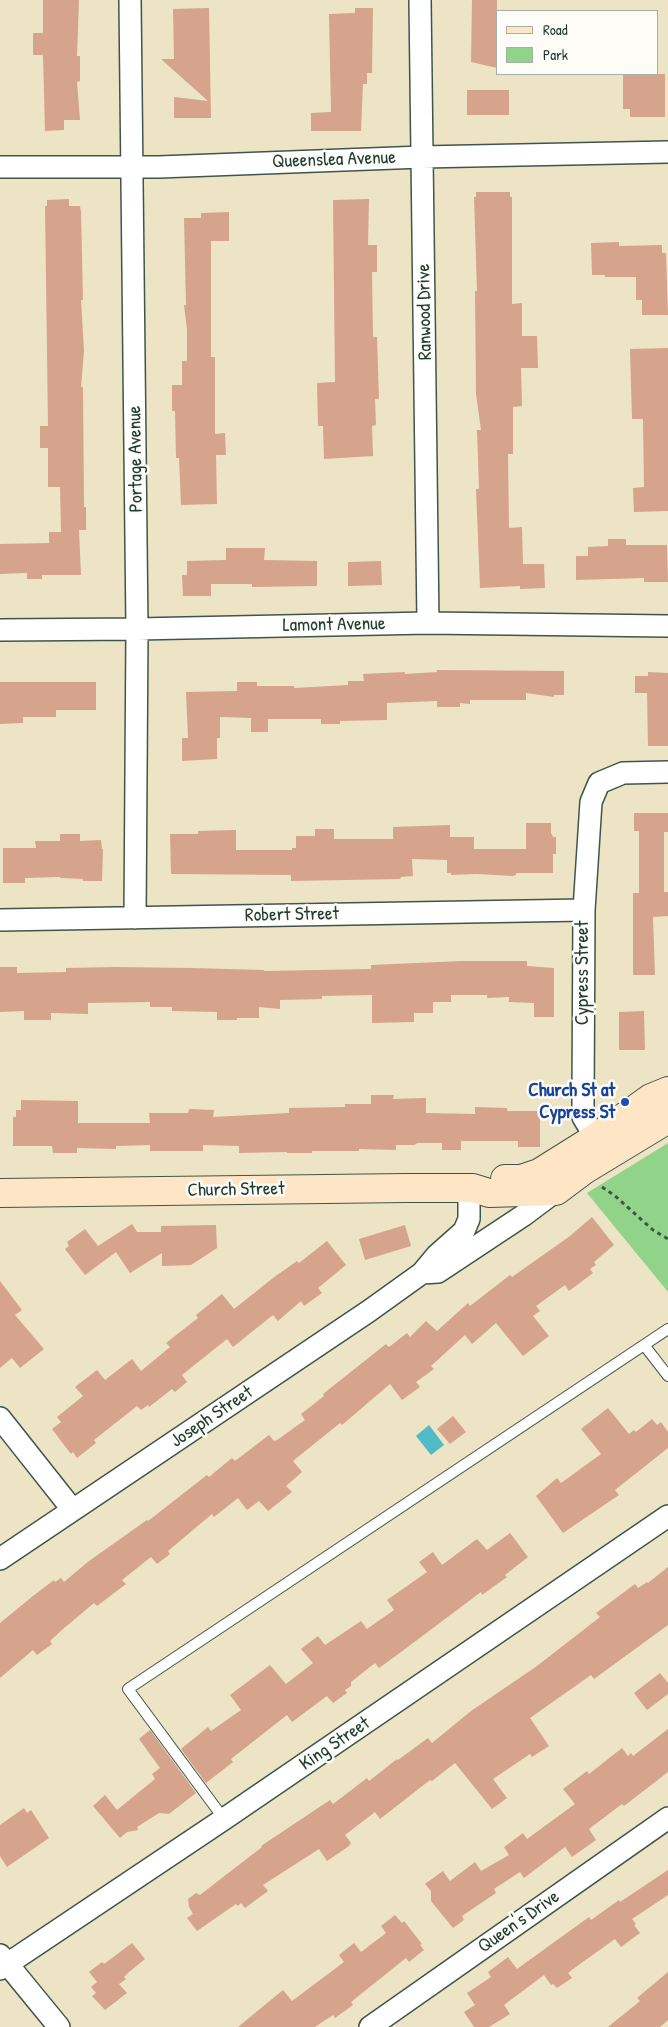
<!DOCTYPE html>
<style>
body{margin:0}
#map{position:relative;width:668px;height:2027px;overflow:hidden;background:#ece4c4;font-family:"Patrick Hand",sans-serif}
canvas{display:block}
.legend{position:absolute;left:496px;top:10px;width:162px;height:65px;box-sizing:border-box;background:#fdfcf7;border:1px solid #a4b0a9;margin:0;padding:6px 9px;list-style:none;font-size:15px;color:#1f3d34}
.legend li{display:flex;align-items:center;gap:10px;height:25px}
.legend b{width:25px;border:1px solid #a4b0a9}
</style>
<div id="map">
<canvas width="668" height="2027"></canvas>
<ul class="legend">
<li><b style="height:6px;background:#fde5c5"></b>Road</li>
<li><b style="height:14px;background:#92d38a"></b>Park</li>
</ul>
</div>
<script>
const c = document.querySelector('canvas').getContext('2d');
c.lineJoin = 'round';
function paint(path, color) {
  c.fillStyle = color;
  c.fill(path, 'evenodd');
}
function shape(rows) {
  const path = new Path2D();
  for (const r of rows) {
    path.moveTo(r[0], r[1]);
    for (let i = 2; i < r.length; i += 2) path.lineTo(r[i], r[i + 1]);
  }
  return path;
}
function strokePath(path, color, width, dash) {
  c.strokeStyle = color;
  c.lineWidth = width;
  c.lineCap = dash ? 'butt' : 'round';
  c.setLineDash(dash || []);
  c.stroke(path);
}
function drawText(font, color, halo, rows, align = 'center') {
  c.font = font + ' "Patrick Hand",sans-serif';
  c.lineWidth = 5;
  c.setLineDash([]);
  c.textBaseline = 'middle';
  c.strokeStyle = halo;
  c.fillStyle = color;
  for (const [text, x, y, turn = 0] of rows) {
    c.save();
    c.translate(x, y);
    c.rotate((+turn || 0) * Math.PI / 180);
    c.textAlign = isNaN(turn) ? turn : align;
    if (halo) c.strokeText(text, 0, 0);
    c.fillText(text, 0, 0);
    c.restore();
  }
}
const green = shape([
 [668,1143,668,1292,587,1193]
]);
const water = shape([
 [429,1425,444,1445,431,1455,416,1436]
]);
const building = shape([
 [43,0,79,0,77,56,80,56,80,81,77,82,80,120,64,120,64,130,45,131,43,55,33,55,33,33,43,33],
 [472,0,497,0,497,68,471,62],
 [209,8,211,118,174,118,174,97,208,101,161,59,174,59,173,9],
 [355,8,373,8,372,73,367,73,367,84,363,84,361,131,311,131,311,113,331,112,329,14,355,13],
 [623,74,665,74,665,117,630,117,630,109,623,109],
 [467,90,509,90,509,115,467,115],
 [476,192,510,192,510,197,512,197,512,304,522,303,522,336,537,336,538,368,521,368,522,406,513,407,513,454,508,454,509,528,522,527,523,564,544,564,545,588,520,589,520,586,480,588,476,489,479,489,477,430,481,430,476,394,475,291,477,291,474,197,476,197],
 [69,199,69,206,80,206,81,212,83,300,81,300,84,351,81,387,83,387,84,507,86,507,86,530,79,530,81,575,42,575,42,579,27,579,27,573,0,574,0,544,49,543,49,532,61,532,60,487,48,487,48,448,40,448,40,426,48,426,45,206,47,206,47,200],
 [369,199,368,245,377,245,377,272,372,272,373,337,377,337,379,399,375,399,376,425,372,426,373,456,324,459,323,426,318,426,317,383,335,382,333,200],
 [229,212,229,241,211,241,211,357,215,357,215,434,225,433,226,455,216,455,217,504,181,505,179,458,176,458,175,411,172,411,172,385,182,385,182,361,187,361,187,329,184,305,186,305,184,218,201,218,201,213],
 [619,242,619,246,662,245,662,253,666,253,668,315,642,315,642,300,636,300,636,277,605,277,605,275,592,275,591,243],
 [668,348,668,511,634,512,633,488,644,487,643,419,632,419,630,349],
 [608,539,626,539,626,545,667,545,668,582,644,582,644,578,576,580,576,556,588,556,588,547,608,546],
 [226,548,265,548,264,560,317,561,317,586,252,587,252,584,211,584,211,596,183,596,182,575,187,575,187,561,226,560],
 [381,561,382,585,348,586,348,562],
 [437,670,564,671,564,695,554,695,554,697,526,693,526,700,470,700,470,704,460,703,460,707,437,707,437,701,387,703,387,720,340,721,340,724,321,724,321,719,268,719,268,732,251,732,251,718,220,717,220,738,217,738,217,759,182,761,182,738,188,738,186,692,237,691,237,682,257,682,257,686,294,686,294,688,348,685,348,681,364,681,363,674,405,672,405,674,437,672],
 [648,672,668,673,668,746,648,746,647,693,635,693,635,676,648,676],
 [0,682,96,682,96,710,56,710,56,717,23,717,23,723,0,724],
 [634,813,668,813,668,832,664,832,664,892,668,892,668,916,653,917,655,975,633,975,633,893,639,893,639,831,634,831],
 [526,823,551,823,551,833,553,837,556,837,556,854,553,854,553,873,516,873,516,875,513,876,477,874,451,875,451,873,447,873,447,860,412,859,413,876,401,877,400,879,291,881,291,875,171,874,170,834,198,834,198,831,236,830,236,850,292,850,292,848,296,848,296,836,315,836,315,829,334,829,334,839,393,839,393,827,450,825,450,837,474,837,474,849,526,849],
 [60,834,80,834,80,841,101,840,102,849,103,849,102,881,83,881,83,879,60,878,60,877,25,878,25,883,3,883,3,848,36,848,35,841,60,841],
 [462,961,527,961,527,966,554,968,554,1017,534,1017,534,1003,509,1002,509,997,487,998,487,995,451,995,451,1002,433,1002,433,1013,414,1013,414,1022,372,1023,372,995,322,996,322,999,280,1000,280,1009,259,1007,259,1018,237,1018,237,1020,217,1020,217,1012,172,1011,172,1007,150,1007,150,1002,88,1003,88,1014,51,1013,51,1020,24,1020,24,1011,0,1012,0,967,17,967,17,973,66,972,66,968,116,967,191,968,264,970,264,971,371,969,371,965],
 [644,1011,645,1050,619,1050,619,1012],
 [371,1095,394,1095,393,1099,426,1098,426,1113,475,1114,475,1107,507,1108,507,1111,540,1111,540,1147,518,1147,518,1141,461,1141,461,1150,442,1150,442,1143,417,1143,415,1145,396,1145,396,1150,359,1149,359,1151,312,1151,312,1153,287,1153,287,1152,239,1153,239,1146,203,1145,203,1151,150,1151,150,1145,116,1146,116,1149,77,1148,77,1153,53,1153,52,1146,13,1146,13,1117,16,1117,16,1110,21,1110,21,1100,78,1101,78,1123,150,1123,149,1113,188,1113,189,1109,214,1110,213,1117,289,1113,289,1108,345,1107,345,1104,371,1104],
 [592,1217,614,1245,594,1262,596,1265,590,1269,593,1273,569,1291,565,1285,536,1306,540,1311,533,1316,549,1336,523,1356,496,1323,472,1344,465,1335,431,1366,434,1369,416,1382,420,1387,402,1400,390,1384,342,1425,340,1423,293,1461,302,1472,286,1486,292,1492,268,1511,259,1501,247,1510,238,1498,214,1517,212,1514,168,1551,170,1554,157,1564,151,1557,122,1580,126,1584,97,1606,94,1603,63,1629,50,1641,52,1644,37,1655,33,1650,0,1678,0,1623,33,1596,54,1580,55,1582,61,1578,64,1582,89,1561,147,1520,148,1521,207,1475,209,1477,232,1458,235,1461,269,1435,274,1441,277,1440,305,1420,301,1414,324,1396,323,1394,386,1344,389,1347,407,1333,410,1337,426,1321,437,1331,468,1303,470,1306,510,1275,512,1277,570,1236],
 [132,1224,137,1232,161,1232,161,1226,216,1225,217,1248,191,1265,162,1266,162,1253,130,1273,116,1252,85,1275,65,1249,69,1246,67,1242,85,1229,98,1246],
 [405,1225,411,1246,365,1260,359,1239],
 [327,1241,346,1265,318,1288,322,1293,304,1306,301,1301,278,1321,273,1315,233,1347,227,1339,182,1375,187,1382,175,1392,172,1389,149,1407,148,1405,141,1410,137,1406,94,1440,96,1443,77,1458,73,1452,71,1454,52,1429,61,1422,57,1417,83,1396,75,1387,97,1370,105,1380,132,1359,141,1371,170,1347,166,1343,198,1318,196,1315,222,1294,234,1309,273,1278,297,1261,299,1263],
 [0,1281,22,1310,15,1315,44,1349,20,1368,12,1358,0,1368],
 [608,1408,629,1434,634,1430,636,1432,652,1419,657,1425,661,1422,668,1432,668,1448,615,1490,619,1495,563,1533,536,1496,557,1478,561,1483,601,1454,581,1429],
 [453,1416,466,1432,450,1444,437,1429],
 [510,1533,528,1557,505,1575,507,1577,482,1595,481,1592,397,1655,379,1668,375,1663,351,1682,351,1686,345,1690,347,1693,333,1703,327,1696,292,1722,287,1715,231,1759,233,1762,206,1783,181,1749,208,1727,211,1731,241,1710,230,1695,270,1665,286,1684,313,1663,301,1649,318,1636,325,1645,361,1621,367,1629,394,1610,387,1600,427,1572,419,1562,433,1552,442,1565,477,1539,487,1550],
 [668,1567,668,1625,594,1679,591,1675,530,1718,549,1746,532,1757,530,1754,493,1779,507,1798,492,1809,455,1763,432,1781,430,1780,380,1819,375,1812,345,1835,351,1843,349,1846,327,1861,319,1849,263,1885,268,1891,245,1908,241,1903,238,1906,236,1904,197,1931,187,1918,193,1914,189,1907,188,1899,196,1893,200,1895,262,1847,261,1846,330,1800,333,1804,367,1778,369,1781,397,1759,398,1760,428,1738,432,1743,471,1711,537,1666,600,1617,596,1613,635,1584,638,1588,647,1582,648,1583],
 [660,1673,668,1683,668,1694,647,1710,634,1693],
 [668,1729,668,1772,624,1806,622,1804,589,1829,596,1840,572,1857,565,1847,524,1878,520,1872,494,1889,496,1893,462,1916,464,1920,453,1928,431,1901,431,1891,425,1884,443,1871,450,1881,475,1862,481,1871,509,1855,504,1847,523,1833,527,1839,575,1804,563,1789,587,1771,589,1774,622,1748,628,1756,631,1753,633,1756],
 [150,1730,196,1793,169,1814,159,1813,137,1827,138,1830,127,1832,120,1838,93,1806,105,1795,117,1810,155,1779,152,1774,160,1768,139,1739],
 [24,1808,27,1813,31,1810,49,1838,7,1867,0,1856,0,1825],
 [668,1870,668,1895,632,1919,636,1924,634,1925,640,1933,621,1947,615,1939,573,1969,568,1973,572,1978,557,1988,553,1984,551,1985,544,1975,504,2005,510,2014,489,2027,474,2027,464,2012,475,2005,467,1993,491,1977,488,1972,508,1957,517,1969,589,1917,591,1920,619,1900,620,1902],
 [395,1915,402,1923,404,1921,422,1944,420,1945,424,1950,409,1962,406,1958,351,2002,353,2005,335,2018,333,2015,315,2027,238,2027,283,1990,292,2001,344,1962,339,1955,354,1943,361,1952,386,1933,381,1926],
 [132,1943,145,1959,129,1972,124,1977,126,1979,119,1984,127,1993,105,2010,92,1996,96,1993,91,1987,97,1982,89,1972,102,1962,104,1964],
 [668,1972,668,2020,660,2027,608,2027,640,2001,637,1998]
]);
const path = shape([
 [602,1187,614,1195,653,1230,668,1239]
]);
const lane = shape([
 [644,1345,668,1376],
 [224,1819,128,1689,668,1329]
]);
const street = shape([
 [130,0,137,629,135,918],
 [420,0,428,623],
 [0,167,159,167,422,157,668,152],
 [0,630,137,629,428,623,668,626],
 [0,920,584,910],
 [602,1149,583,1117,583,1103,584,910,591,802,599,783,623,773,668,772],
 [422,1273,438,1272,524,1215,556,1191],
 [0,1418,72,1509],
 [0,1559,369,1311,422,1273,437,1255,464,1231,469,1219,469,1188],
 [0,1955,59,2027],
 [0,1969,224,1819,668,1516],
 [370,2027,668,1818]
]);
const secondary = shape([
 [505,1179,521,1179,539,1173,595,1138,651,1098,668,1091],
 [0,1193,406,1188,473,1188,489,1193,556,1191,584,1170,668,1119]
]);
const markers = [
 [625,1102,5,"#1a4fb4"]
];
const streetNames = [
 ["Queenslea Avenue",334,160,-2],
 ["Ranwood Drive",425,312,-91],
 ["Portage Avenue",136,459,-91],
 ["Lamont Avenue",334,625,-1],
 ["Robert Street",292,915,-1],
 ["Cypress Street",583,973,-90],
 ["Church Street",236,1190,-1],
 ["Joseph Street",212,1417,-34],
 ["King Street",335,1744,-34],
 ["Queen's Drive",519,1922,-35]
];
const transitNames = [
 ["Church St at",615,1091],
 ["Cypress St",615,1113]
];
paint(green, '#92d38a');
paint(water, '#4ebbc7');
paint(building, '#d6a38d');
strokePath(lane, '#3e564a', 12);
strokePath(street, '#3e564a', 24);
strokePath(secondary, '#3e564a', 30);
strokePath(path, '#3e564a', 3, [4, 4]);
strokePath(lane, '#fff', 10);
strokePath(street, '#fff', 21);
strokePath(secondary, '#fde5c5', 28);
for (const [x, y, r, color] of markers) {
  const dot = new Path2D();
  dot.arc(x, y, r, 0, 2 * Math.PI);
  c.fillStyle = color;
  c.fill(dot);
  strokePath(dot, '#fdfcf7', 2);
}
drawText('19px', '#1f3d34', '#fdfcf7', streetNames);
drawText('bold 19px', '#164399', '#fdfcf7', transitNames, 'right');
</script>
